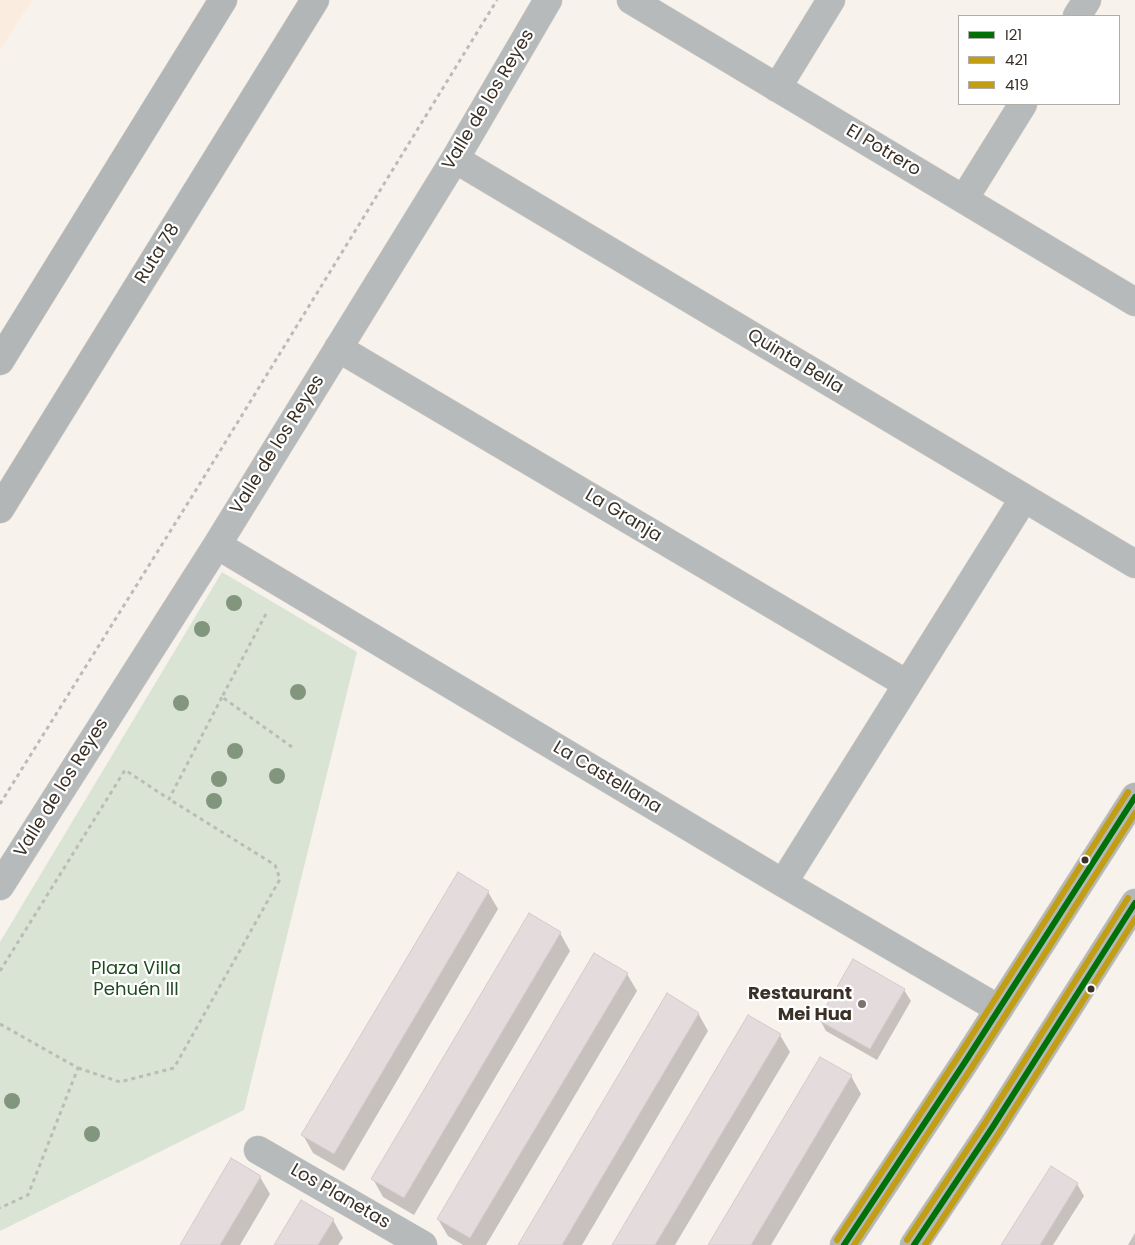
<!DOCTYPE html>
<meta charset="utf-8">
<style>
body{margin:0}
#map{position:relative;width:1135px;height:1245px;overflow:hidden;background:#f8f2ed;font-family:Poppins,sans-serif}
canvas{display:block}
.legend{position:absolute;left:958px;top:15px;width:162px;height:90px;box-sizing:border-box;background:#fff;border:1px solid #b0aca8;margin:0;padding:6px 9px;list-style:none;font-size:15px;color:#3a3026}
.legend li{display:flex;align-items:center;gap:10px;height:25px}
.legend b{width:25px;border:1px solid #b0aca8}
</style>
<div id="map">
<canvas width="1135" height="1245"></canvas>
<ul class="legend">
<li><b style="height:6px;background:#007106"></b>I21</li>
<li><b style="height:6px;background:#c29e14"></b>421</li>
<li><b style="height:6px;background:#c29e14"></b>419</li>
</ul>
</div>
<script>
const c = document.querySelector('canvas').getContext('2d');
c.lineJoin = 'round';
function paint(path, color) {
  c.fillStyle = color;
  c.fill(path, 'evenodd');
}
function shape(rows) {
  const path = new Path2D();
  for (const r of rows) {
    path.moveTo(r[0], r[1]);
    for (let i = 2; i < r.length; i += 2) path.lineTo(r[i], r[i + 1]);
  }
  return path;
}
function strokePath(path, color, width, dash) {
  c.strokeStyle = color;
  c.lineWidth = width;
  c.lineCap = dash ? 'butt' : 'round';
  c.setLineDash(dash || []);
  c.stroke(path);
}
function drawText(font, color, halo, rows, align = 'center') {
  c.font = font + ' Poppins,sans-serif';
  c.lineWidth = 4.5;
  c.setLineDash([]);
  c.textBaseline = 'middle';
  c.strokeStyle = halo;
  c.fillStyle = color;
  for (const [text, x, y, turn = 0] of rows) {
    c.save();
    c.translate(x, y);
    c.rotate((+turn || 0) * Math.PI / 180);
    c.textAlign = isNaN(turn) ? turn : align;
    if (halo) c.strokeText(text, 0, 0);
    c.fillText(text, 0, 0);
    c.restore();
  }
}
const built = shape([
 [0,0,32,0,0,50]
]);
const green = shape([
 [222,572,357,652,244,1110,0,1231,0,942]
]);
const shadow = shape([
 [488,892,498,909,344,1171,313,1153,303,1135],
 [529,915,560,933,570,951,414,1215,383,1197,373,1179],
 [627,974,637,991,486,1245,463,1245,448,1236,438,1219],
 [904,990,911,1001,877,1060,826,1031,820,1020],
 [698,1013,708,1031,582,1245,519,1245],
 [780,1035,790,1052,675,1245,613,1245],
 [851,1076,861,1094,771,1245,710,1245],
 [260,1177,270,1194,240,1245,181,1245],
 [1077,1184,1084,1196,1053,1245,1003,1245],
 [333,1220,343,1238,338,1245,275,1245],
 [1135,1233,1135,1245,1128,1245]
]);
const building = shape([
 [458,872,489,891,334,1154,301,1135,458,872],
 [529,913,561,932,404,1198,371,1179,529,913],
 [594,953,628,973,470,1238,437,1219,594,953],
 [853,959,905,989,870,1049,818,1020,853,959],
 [667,993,699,1013,562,1245,518,1245,667,993],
 [748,1015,781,1034,655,1245,612,1245,748,1015],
 [820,1057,852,1075,751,1245,708,1245,820,1057],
 [231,1158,261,1176,220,1245,180,1245,231,1158],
 [1051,1166,1078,1183,1040,1245,1001,1245,1051,1166],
 [301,1200,334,1219,318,1245,274,1245,301,1200]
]);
const path = shape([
 [266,614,222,697,292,747],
 [0,804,196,490,497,0],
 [0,971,125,770,169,799,222,697],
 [0,1024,78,1068,28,1195,0,1208],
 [78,1068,120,1082,174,1068,280,879,275,865,169,799]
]);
const minor = shape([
 [631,0,1135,302],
 [1077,16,1087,0],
 [777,88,831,0],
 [455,159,1135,564],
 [964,199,1023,104],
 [338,348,907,684],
 [217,545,783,883,999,1009],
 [783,883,1024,498],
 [0,886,217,545,455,159,548,0],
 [258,1150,423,1245]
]);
const secondary = shape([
 [844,1245,965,1062,1135,797],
 [914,1245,992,1128,1135,903]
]);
const motorway = shape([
 [0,361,223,0],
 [0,509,315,0]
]);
const bus1 = shape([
 [844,1245,965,1062,1135,797],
 [914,1245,992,1128,1135,903]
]);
const bus2 = shape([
 [854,1245,972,1067,1135,813],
 [925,1245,999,1133,1135,919]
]);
const bus3 = shape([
 [837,1240,958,1057,1128,792],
 [907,1240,985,1123,1128,898]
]);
const trees = [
 [234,603],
 [202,629],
 [298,692],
 [181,703],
 [235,751],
 [277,776],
 [219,779],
 [214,801],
 [12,1101],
 [92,1134]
];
const markers = [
 [1085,860,4.5,"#3a3026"],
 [1091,989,4.5,"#3a3026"],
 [862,1004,5,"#7c746c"]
];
const streetNames = [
 ["Valle de los Reyes",489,100,-59],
 ["El Potrero",883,151,31],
 ["Ruta 78",158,254,-58],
 ["Quinta Bella",795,362,31],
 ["Valle de los Reyes",278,445,-58],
 ["La Granja",623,516,31],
 ["La Castellana",607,778,31],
 ["Valle de los Reyes",62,788,-58],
 ["Los Planetas",340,1197,30]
];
const parkNames = [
 ["Plaza Villa",136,969],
 ["Pehuén III",136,990]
];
const poiNames = [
 ["Restaurant",852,994],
 ["Mei Hua",852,1015]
];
paint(built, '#faede0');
paint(green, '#dae4d4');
paint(shadow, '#0003');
paint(building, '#e4dbdd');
strokePath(building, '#d3cacd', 1);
strokePath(minor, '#d5cfca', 29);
strokePath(secondary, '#d5cfca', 29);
strokePath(motorway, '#d5cfca', 29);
strokePath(path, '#bbbcba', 3, [4, 4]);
strokePath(minor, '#b6baba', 28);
strokePath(secondary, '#b5b8b8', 28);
strokePath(motorway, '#b2b6b6', 28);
strokePath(bus1, '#007106', 6);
strokePath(bus2, '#c29e14', 6);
strokePath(bus3, '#c29e14', 6);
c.fillStyle = '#81967d';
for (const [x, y] of trees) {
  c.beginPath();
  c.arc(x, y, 8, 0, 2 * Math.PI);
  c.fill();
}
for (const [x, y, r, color] of markers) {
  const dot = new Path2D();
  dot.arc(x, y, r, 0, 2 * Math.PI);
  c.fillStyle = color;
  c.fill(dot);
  strokePath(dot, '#fff', 2);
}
drawText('18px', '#3a3026', '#fff', streetNames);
drawText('18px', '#1f4b21', '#fff', parkNames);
drawText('bold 18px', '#3a3026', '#fff', poiNames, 'right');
</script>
